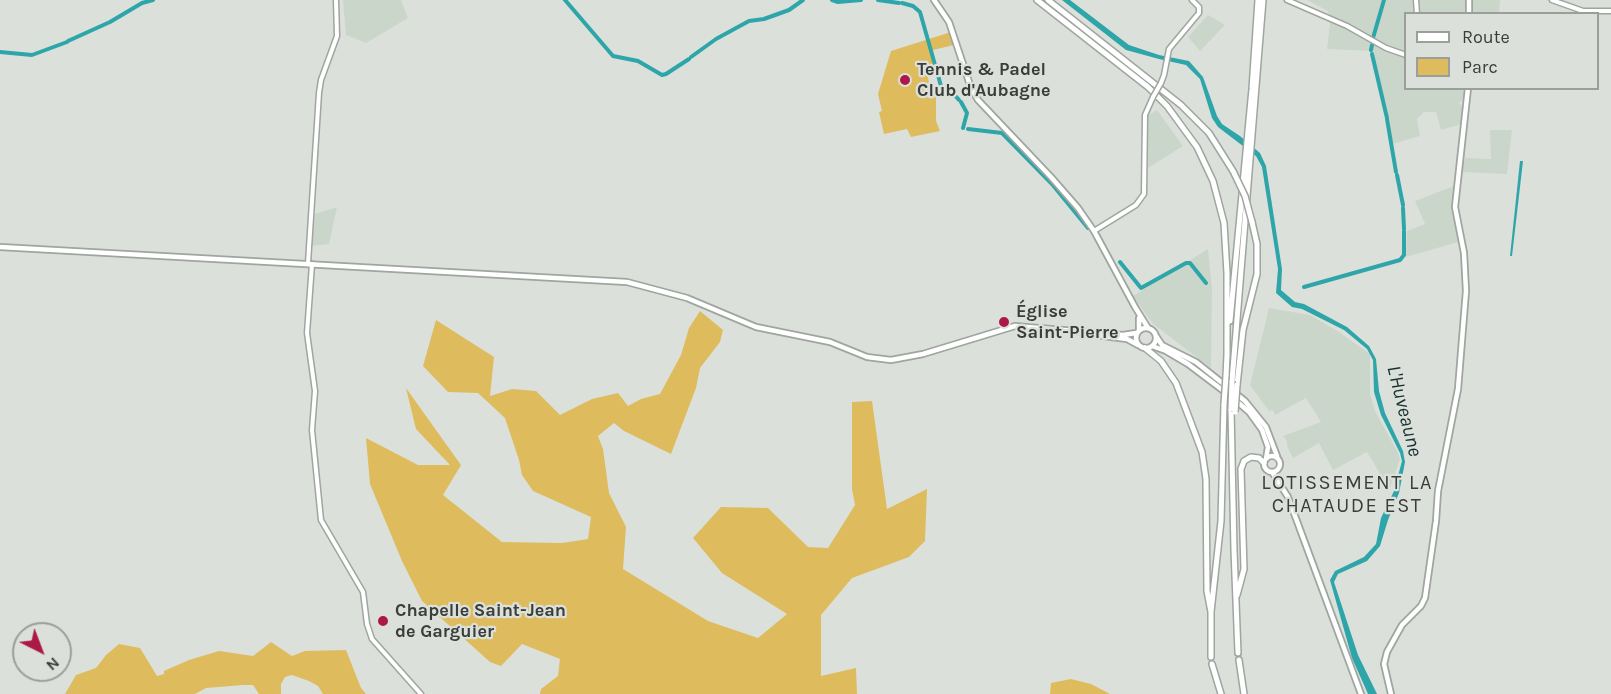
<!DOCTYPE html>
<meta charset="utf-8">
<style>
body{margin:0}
#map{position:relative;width:1611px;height:694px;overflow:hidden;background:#dbe1da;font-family:Karla,sans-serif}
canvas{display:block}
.legend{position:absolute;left:1404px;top:12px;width:195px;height:78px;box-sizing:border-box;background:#dbe1da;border:2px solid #9b9f9a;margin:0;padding:8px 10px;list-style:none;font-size:18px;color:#3b3d3a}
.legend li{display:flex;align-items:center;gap:12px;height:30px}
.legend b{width:30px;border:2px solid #9b9f9a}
.north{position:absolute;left:12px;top:622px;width:60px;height:60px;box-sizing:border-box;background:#dbe1da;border:2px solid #9b9f9a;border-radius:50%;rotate:138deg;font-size:16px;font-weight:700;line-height:24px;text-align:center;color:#3b3d3a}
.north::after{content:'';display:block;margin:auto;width:21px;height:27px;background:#ac1948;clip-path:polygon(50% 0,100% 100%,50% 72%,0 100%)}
</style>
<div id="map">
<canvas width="1611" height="694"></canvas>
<ul class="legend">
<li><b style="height:8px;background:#fff"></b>Route</li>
<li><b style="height:16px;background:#debc5d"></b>Parc</li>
</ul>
<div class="north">N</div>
</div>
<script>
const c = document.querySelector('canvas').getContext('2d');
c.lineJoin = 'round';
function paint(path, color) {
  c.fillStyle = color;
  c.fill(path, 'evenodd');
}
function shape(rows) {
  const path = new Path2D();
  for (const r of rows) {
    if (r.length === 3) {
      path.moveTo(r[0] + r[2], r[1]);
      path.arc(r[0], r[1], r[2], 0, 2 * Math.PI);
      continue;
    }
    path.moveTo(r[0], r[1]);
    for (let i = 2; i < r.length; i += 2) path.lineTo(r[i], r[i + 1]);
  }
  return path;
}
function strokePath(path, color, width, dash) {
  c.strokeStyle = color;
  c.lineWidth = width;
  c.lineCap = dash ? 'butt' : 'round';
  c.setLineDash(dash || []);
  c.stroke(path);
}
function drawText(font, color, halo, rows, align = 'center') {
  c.font = font + ' Karla,sans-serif';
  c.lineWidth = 4.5;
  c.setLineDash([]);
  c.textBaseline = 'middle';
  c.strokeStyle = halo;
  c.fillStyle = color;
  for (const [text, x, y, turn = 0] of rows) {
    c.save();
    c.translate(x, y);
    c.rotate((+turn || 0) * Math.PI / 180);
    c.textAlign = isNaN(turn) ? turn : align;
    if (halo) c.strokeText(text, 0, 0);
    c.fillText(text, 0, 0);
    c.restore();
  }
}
const built = shape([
 [343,0,401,0,408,18,366,43,346,35],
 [1307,0,1466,0,1467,13,1406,14,1406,88,1465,89,1464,99,1459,103,1464,108,1462,124,1441,130,1436,112,1424,112,1417,119,1420,136,1392,144,1389,119,1372,51,1327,49,1330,24,1328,11],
 [1471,0,1500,0,1499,13,1472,13],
 [1208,15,1225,25,1200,51,1188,37],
 [1157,110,1183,146,1148,168,1147,116],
 [1490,130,1512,130,1507,174,1462,172,1465,158,1491,159],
 [1454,186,1453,205,1458,242,1406,257,1407,231,1425,224,1415,201],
 [337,207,329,244,311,246,315,214],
 [1208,249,1212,288,1211,368,1153,324,1133,296],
 [1269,308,1310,315,1339,332,1370,354,1370,394,1375,411,1397,451,1400,459,1390,488,1388,487,1367,452,1333,470,1319,443,1293,458,1287,446,1287,441,1283,436,1321,422,1306,398,1275,415,1273,410,1269,411,1250,385]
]);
const green = shape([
 [951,32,954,45,933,50,935,63,925,66,932,94,936,94,936,121,940,131,911,137,907,129,884,134,879,112,882,111,878,94,891,51],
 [700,311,723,330,720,342,700,368,696,388,671,454,624,431,614,423,598,436,603,449,609,493,626,527,623,569,708,621,758,638,787,614,722,573,693,538,721,507,768,508,808,547,828,548,855,505,852,489,852,402,872,401,887,509,927,489,925,541,909,557,852,578,821,615,821,676,856,668,857,694,540,694,541,689,558,676,560,659,522,644,501,666,490,662,422,601,402,561,370,484,366,438,418,465,450,465,416,429,406,388,461,465,443,495,502,542,562,543,588,539,591,517,533,491,522,475,519,460,505,418,478,393,448,392,423,366,436,320,494,357,490,396,512,389,536,391,560,415,592,399,618,393,628,406,641,399,660,394,681,355,689,328],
 [271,642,292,656,305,651,346,650,361,688,366,694,323,694,318,686,309,681,292,675,285,677,281,684,281,694,259,694,253,685,243,685,206,688,195,694,65,694,76,675,96,668,106,655,119,644,140,648,157,676,164,674,164,671,189,660,219,651,253,656],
 [1071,679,1091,684,1110,694,1050,694,1051,683]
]);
const water = shape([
 [1062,0,1070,0,1129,45,1159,55,1189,61,1203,77,1217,116,1222,124,1240,136,1260,153,1266,166,1282,269,1281,290,1295,302,1304,304,1347,327,1369,346,1376,359,1379,391,1385,413,1403,451,1405,462,1399,493,1388,520,1380,546,1367,561,1338,574,1334,582,1358,655,1377,694,1368,694,1352,658,1330,580,1335,571,1364,557,1376,544,1381,518,1394,491,1402,461,1400,453,1381,415,1374,392,1373,360,1367,349,1344,330,1302,309,1292,307,1276,293,1278,269,1262,167,1256,156,1218,127,1212,118,1200,79,1186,65,1159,59,1126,50],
 [1520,161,1523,161,1512,256,1510,256]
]);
const canal = shape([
 [565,0,613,56,638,61,662,75,666,74,689,59],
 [832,0,838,2,861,0],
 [878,0,899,3],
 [902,3,913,6,920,12,941,86,952,92,959,100],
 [1373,38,1384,0],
 [68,41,110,22,142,3,153,0],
 [1371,50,1372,45],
 [0,52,32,55,67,42],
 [1372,54,1387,118],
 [691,57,716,39,749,21,764,19,789,10,803,0],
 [961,102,967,113,963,128],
 [1387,119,1396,172],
 [968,129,1002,133,1052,184,1088,228],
 [1397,175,1403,205],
 [1403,208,1404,229],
 [1120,262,1141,288,1186,263,1190,263,1206,283],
 [1304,287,1400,260,1404,255,1404,231]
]);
const tertiary = shape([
 [1287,0,1347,26,1386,48,1406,55],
 [1416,0,1417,14],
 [1552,0,1583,11,1611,11],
 [1161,83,1164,75,1169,49,1199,13,1199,7,1192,0],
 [1094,231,1136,205,1144,194,1145,115,1153,97],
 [308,263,319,93,321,80,337,36,336,0],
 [312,264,307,333,315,391,312,430,321,520,363,592,367,624,372,639,421,694]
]);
const secondary = shape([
 [934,0,949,22,971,88,978,100,1051,177,1078,208,1094,231,1135,307,1148,328],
 [1139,330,1139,318]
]);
const primary = shape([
 [1469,0,1469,14],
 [0,247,627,282,687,298,756,327,830,342,867,357,891,360,923,354,1015,326,1123,335,1136,333],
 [1146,338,10],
 [1095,335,1127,339,1138,345],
 [1156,336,1162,345,1196,362,1245,401,1266,427,1277,456],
 [1152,346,1166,351,1188,364,1225,392],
 [1234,399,1249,412,1262,430,1268,447,1266,459],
 [1272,464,8],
 [1272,472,1288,497,1361,694],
 [1391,694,1384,664,1387,652,1402,625,1421,606,1425,598,1436,521,1438,491,1458,389,1466,291,1464,253,1455,207,1468,88]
]);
const motorway = shape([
 [1037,0,1148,87,1167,106,1197,147,1213,181,1224,223,1227,273,1227,357],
 [1048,0,1181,105,1209,133,1233,171],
 [1230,321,1252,89,1258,0],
 [1145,348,1161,361,1176,383,1202,452,1206,479,1207,591,1211,612],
 [1226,376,1227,354],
 [1232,381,1263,0],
 [1237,385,1243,330,1257,274,1257,244,1252,222],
 [1231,409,1234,550,1238,653],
 [1237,595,1244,569,1241,469,1244,461,1251,457,1259,458,1264,463],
 [1211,657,1211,612,1221,521,1224,404],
 [1239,660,1244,694],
 [1212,664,1221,694]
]);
const tertiaryBridge = shape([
 [1153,97,1161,83]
]);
const motorwayBridge = shape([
 [1233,171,1245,196,1252,222],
 [1224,404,1226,376],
 [1231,409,1232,381],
 [1235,412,1237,385]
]);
const markers = [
 [905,80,6,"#ac1948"],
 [1004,322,6,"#ac1948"],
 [383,621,6,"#ac1948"]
];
const poiNames = [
 ["Tennis & Padel",917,70],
 ["Club d'Aubagne",917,91],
 ["Église",1016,312],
 ["Saint-Pierre",1016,333],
 ["Chapelle Saint-Jean",395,611],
 ["de Garguier",395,632]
];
const waterNames = [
 ["L'Huveaune",1404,411,76]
];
const neighbourhoodNames = [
 ["LOTISSEMENT LA",1347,483],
 ["CHATAUDE EST",1347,506]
];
paint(built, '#cbd6ca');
paint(green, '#debc5d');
paint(water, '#2ea6a9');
strokePath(canal, '#2ea6a9', 4);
strokePath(tertiary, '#9fa59f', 7);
strokePath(secondary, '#9fa59f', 8);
strokePath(primary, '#9fa59f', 8);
strokePath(motorway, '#9fa59f', 8);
strokePath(tertiary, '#fff', 4);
strokePath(secondary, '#fff', 4.5);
strokePath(primary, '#fff', 4.5);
strokePath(motorway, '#fff', 5);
strokePath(tertiaryBridge, '#9fa59f', 7, []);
strokePath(motorwayBridge, '#9fa59f', 8, []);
strokePath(tertiaryBridge, '#fff', 4);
strokePath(motorwayBridge, '#fff', 5);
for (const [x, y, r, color] of markers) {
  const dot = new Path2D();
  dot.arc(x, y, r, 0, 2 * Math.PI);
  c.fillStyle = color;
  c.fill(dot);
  strokePath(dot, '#dbe1da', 2);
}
drawText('bold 18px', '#3b3d3a', '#dbe1da', poiNames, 'left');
drawText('italic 20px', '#173030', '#dbe1da', waterNames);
c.letterSpacing = '1.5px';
drawText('20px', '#3b3d3a', '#dbe1da', neighbourhoodNames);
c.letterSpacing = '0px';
</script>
